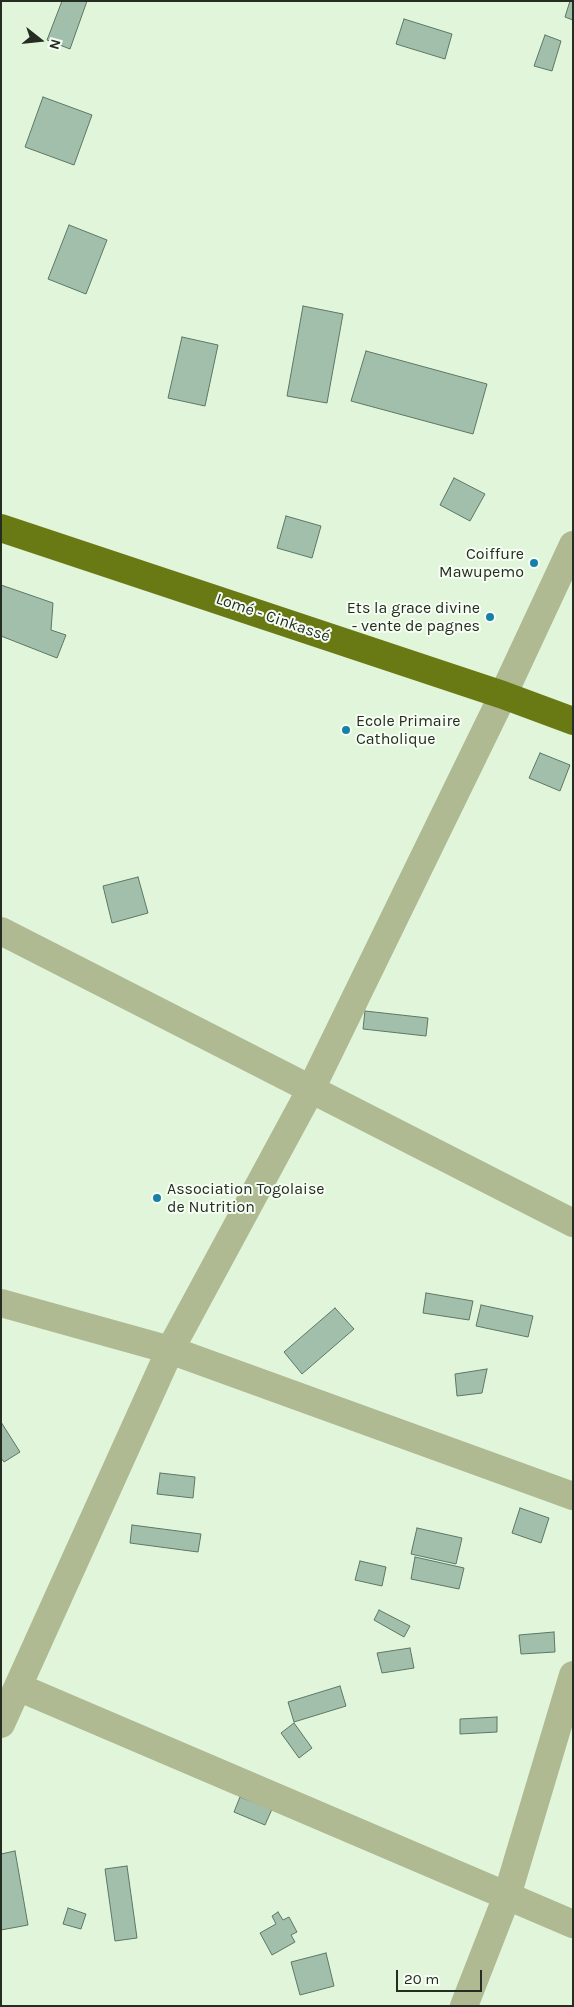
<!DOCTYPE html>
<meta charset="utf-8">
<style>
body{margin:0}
#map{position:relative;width:574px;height:2007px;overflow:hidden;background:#e1f5da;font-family:Karla,sans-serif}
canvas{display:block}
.frame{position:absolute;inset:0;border:2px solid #252d23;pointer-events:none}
.north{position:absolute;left:15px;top:15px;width:50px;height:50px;-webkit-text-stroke:4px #f6fef3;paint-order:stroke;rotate:106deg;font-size:14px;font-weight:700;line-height:20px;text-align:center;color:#252d23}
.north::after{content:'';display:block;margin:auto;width:18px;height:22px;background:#252d23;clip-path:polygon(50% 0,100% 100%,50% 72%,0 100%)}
.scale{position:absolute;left:396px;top:1970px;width:86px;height:22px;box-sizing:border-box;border:2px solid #252d23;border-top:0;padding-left:6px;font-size:15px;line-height:18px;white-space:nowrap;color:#252d23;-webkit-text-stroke:4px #f6fef3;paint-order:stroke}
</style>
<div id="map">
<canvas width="574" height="2007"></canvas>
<div class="frame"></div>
<div class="north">N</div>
<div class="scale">20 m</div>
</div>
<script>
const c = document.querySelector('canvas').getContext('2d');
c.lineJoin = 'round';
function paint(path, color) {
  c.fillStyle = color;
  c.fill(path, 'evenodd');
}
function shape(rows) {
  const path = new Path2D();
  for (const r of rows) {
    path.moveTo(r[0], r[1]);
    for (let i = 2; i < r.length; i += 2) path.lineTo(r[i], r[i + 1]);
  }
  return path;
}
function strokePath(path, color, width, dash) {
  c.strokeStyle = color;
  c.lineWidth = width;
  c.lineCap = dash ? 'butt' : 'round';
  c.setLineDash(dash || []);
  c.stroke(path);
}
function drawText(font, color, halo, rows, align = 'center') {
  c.font = font + ' Karla,sans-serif';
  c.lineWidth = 4;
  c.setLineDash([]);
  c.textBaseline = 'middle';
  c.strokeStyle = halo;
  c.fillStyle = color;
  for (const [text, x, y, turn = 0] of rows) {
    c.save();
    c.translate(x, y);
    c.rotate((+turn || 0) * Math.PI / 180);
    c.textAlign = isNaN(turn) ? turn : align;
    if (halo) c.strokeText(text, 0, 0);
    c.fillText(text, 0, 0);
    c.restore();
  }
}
const building = shape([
 [62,1,87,1,70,49,47,40,62,1],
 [570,1,573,1,573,20,565,17,570,1],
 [404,19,452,34,445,59,396,44,404,19],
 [545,35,561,41,552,71,534,66,545,35],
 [43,97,92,115,74,165,25,147,43,97],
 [69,225,107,240,86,294,48,279,69,225],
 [303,306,343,314,327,403,287,396,303,306],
 [182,337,218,345,205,406,168,398,182,337],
 [366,351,487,384,473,434,351,401,366,351],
 [454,478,485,494,470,521,440,505,454,478],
 [286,516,321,526,312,558,277,548,286,516],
 [1,585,53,603,51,630,66,635,57,658,1,636,1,585],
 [540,753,570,765,560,791,529,778,540,753],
 [138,877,148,913,112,923,103,886,138,877],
 [365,1011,428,1018,426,1036,363,1029,365,1011],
 [426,1293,473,1301,469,1320,423,1313,426,1293],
 [481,1305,533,1316,528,1337,476,1326,481,1305],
 [335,1308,354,1329,302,1374,284,1352,335,1308],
 [487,1369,482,1393,457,1396,455,1374,487,1369],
 [1,1422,20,1452,4,1462,1,1458,1,1422],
 [160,1473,195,1477,193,1498,157,1494,160,1473],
 [520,1508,549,1518,541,1543,512,1533,520,1508],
 [132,1525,201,1534,198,1552,130,1543,132,1525],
 [417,1528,462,1538,456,1564,411,1554,417,1528],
 [415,1557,464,1568,459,1589,411,1579,415,1557],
 [360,1561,386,1567,382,1586,355,1580,360,1561],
 [379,1610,410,1626,404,1637,374,1620,379,1610],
 [554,1632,555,1652,521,1654,519,1635,554,1632],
 [410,1648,414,1668,382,1673,377,1653,410,1648],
 [340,1686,346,1706,294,1722,288,1702,340,1686],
 [497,1717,497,1732,460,1734,460,1719,497,1717],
 [294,1723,312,1748,299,1758,281,1733,294,1723],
 [240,1797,272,1809,265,1825,234,1812,240,1797],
 [15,1851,28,1925,1,1930,1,1854,15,1851],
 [127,1866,137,1938,115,1941,105,1869,127,1866],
 [68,1908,86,1914,81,1929,63,1924,68,1908],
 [278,1912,283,1920,289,1917,297,1932,291,1935,295,1942,272,1955,260,1933,276,1924,272,1916,278,1912],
 [326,1953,334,1986,300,1995,291,1962,326,1953]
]);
const street = shape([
 [1,931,573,1223],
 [1,1303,170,1350,573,1496],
 [18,1687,573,1924],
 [1,1724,170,1350,310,1091,503,695,573,545],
 [464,2006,507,1896,573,1675]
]);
const highway = shape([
 [1,528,503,695,573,721]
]);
const markers = [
 [534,563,5,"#1680a9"],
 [490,617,5,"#1680a9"],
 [346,730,5,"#1680a9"],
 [157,1198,5,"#1680a9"]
];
const poiNames = [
 ["Coiffure",524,554],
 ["Mawupemo",524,572],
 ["Ets la grace divine",480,608],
 ["- vente de pagnes",480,626],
 ["Ecole Primaire",356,721,"left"],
 ["Catholique",356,739,"left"],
 ["Association Togolaise",167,1189,"left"],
 ["de Nutrition",167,1207,"left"]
];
const streetNames = [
 ["Lomé - Cinkassé",273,618,19]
];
paint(building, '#a2bfac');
strokePath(building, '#5c7765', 1);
strokePath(street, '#afb992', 28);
strokePath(highway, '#697a14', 28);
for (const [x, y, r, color] of markers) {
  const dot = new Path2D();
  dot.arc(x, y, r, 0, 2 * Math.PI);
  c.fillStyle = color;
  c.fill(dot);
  strokePath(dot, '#f6fef3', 2);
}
drawText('16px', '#252d23', '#f6fef3', poiNames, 'right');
drawText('16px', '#252d23', '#f6fef3', streetNames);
</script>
